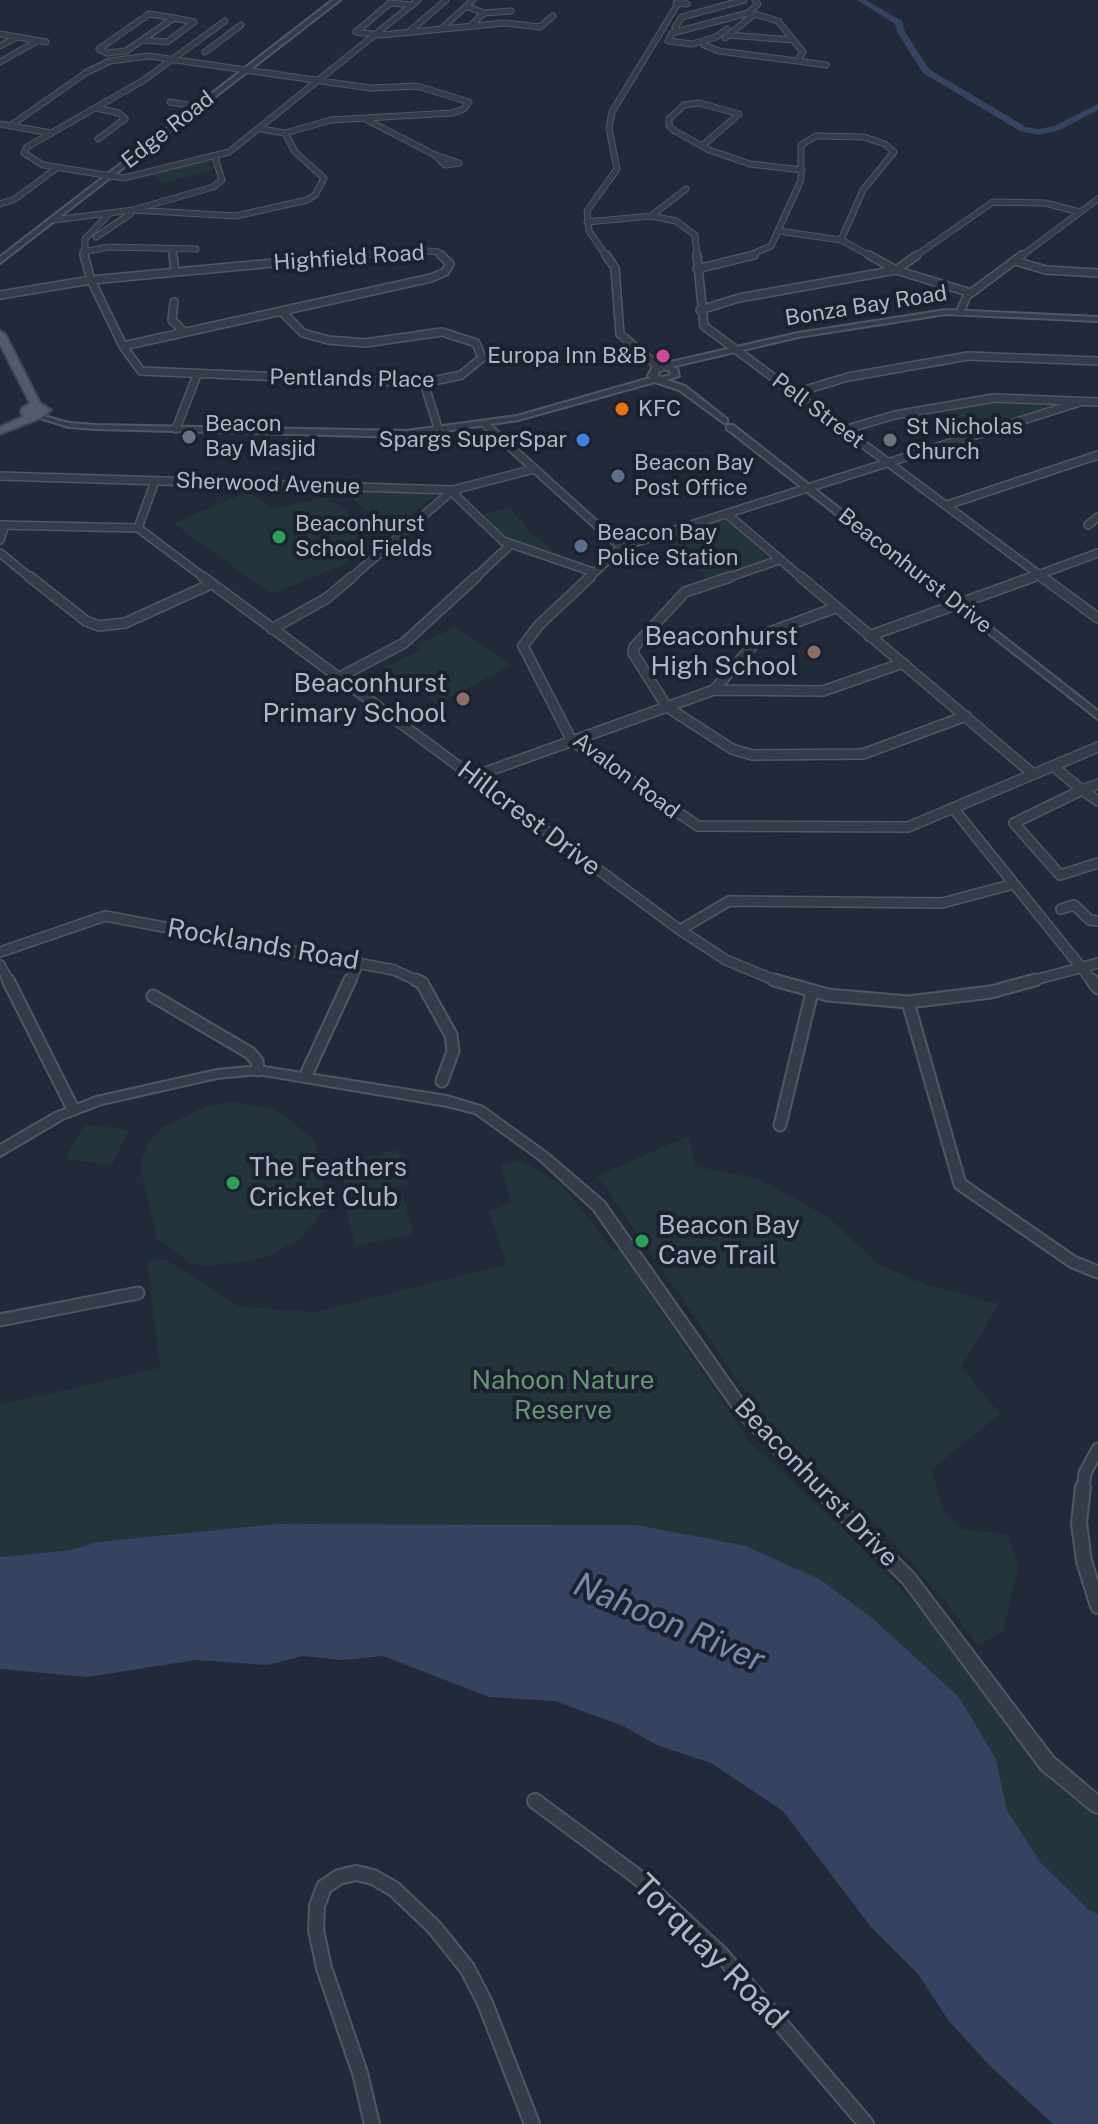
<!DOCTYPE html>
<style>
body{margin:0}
canvas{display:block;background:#222939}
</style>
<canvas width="1098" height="2124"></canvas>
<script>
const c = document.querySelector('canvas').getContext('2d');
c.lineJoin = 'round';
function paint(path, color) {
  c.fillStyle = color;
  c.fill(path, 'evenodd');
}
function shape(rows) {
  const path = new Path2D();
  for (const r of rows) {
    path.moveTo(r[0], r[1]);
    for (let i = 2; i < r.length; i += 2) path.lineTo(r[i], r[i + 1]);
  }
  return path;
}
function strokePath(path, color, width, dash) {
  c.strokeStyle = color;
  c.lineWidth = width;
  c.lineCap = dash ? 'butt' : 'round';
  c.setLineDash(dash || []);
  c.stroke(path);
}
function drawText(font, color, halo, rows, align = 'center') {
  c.font = font + ' "Public Sans",sans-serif';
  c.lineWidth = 8;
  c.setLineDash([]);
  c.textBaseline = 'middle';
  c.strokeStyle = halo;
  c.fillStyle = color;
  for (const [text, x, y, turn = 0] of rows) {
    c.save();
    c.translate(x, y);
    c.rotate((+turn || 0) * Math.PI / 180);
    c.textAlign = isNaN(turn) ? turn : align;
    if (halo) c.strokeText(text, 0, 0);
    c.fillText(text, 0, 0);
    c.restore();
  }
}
const green = shape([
 [208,160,212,161,214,170,165,183,151,174],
 [982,400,1064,404,969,434,941,408],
 [341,489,428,492,433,496,397,528,366,511],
 [248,492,272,509,326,497,376,530,356,544,350,562,271,594,173,523],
 [509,507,532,534,553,551,544,554,505,538,484,514],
 [724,519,729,519,770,560,710,580,663,538],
 [455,627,512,665,437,704,385,667,421,650,416,646],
 [233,1102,274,1109,315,1139,326,1207,300,1239,265,1258,209,1266,191,1264,157,1238,140,1166,148,1142,161,1128,205,1107],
 [85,1124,129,1130,112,1165,65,1159],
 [689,1136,695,1166,759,1179,828,1217,878,1264,924,1284,999,1304,961,1367,1000,1414,932,1469,943,1511,961,1529,1007,1534,1018,1568,1003,1631,978,1646,945,1601,883,1531,765,1419,597,1176],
 [398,1150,408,1184,348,1197,339,1163],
 [521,1161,562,1185,613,1250,619,1249,749,1441,850,1536,920,1609,1052,1782,1098,1818,1098,1914,1088,1909,1040,1862,1007,1810,996,1759,959,1697,871,1617,821,1580,276,1524,97,1542,71,1550,0,1557,0,1405,160,1368,147,1259,166,1260,239,1306,313,1312,507,1265,489,1211,511,1203,501,1164],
 [403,1196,413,1234,355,1246,346,1209]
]);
const water = shape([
 [276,1524,637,1525,746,1546,821,1580,871,1617,959,1697,996,1759,1007,1810,1040,1862,1088,1909,1098,1914,1098,2124,1053,2124,990,2066,948,2020,918,1974,871,1927,783,1811,711,1763,657,1745,623,1726,555,1701,489,1697,383,1656,341,1660,303,1656,268,1665,196,1660,88,1677,0,1669,0,1557,71,1550,97,1542]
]);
const river = shape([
 [857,0,866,0,902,21,905,32,929,69,1026,127,1039,129,1054,126,1098,104,1098,110,1060,130,1039,135,1020,131,923,73,897,32,895,24,857,0]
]);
const minorFar4 = shape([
 [682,1,687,4,676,3,682,1],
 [412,5,390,3,356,32,381,35,505,23,540,27,553,16],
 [466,6,484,13,470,26],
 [484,13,511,11],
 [225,21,144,80,27,147,24,153,43,165,124,178,229,152,418,0],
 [441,29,473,0],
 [727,29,716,37,692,44,668,41,672,33,748,13,758,4,755,0],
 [410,31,446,0],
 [679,31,675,27,682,17,744,0],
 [0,34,46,42],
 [728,35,793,40],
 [725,38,753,15],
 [142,40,167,42,194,22,174,18],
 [142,40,126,51,107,53,99,49,149,14,174,18],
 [142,40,174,18],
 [704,45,719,51,797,61,803,52,778,21,755,14],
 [0,46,17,37],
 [205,52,241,25],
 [797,61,826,65],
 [0,62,37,41],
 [170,102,199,107],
 [96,108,119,113,125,119,98,139],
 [367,120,435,155],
 [0,124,51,133],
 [10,126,87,72,110,61,149,56,370,88,417,86,469,102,464,109,452,113,331,120,285,133,261,129],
 [702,146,739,114,699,103,684,105,669,119,669,126,675,131,709,150,750,164,802,170],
 [435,155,459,163,445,165,435,155],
 [0,204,15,199,58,167],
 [133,210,236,216,307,200,315,195,324,178,295,152,285,133],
 [651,216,686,189],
 [54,220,133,210,213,187,222,180,215,157],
 [587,222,651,216,676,221,695,235,697,257],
 [779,231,841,240,872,257],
 [96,237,130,214],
 [172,250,173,257],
 [83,252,109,247,196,249],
 [85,257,85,239,110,213],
 [338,257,414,250,438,252,443,257],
 [607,257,589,231,587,211,617,169,609,128,612,112,677,5],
 [745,257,771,246,801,180,801,145,816,136,864,137,885,144,894,152,863,190,841,240],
 [914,257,993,202,1045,203,1080,212],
 [1020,257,1098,199]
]);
const minorFar3 = shape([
 [84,255,91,280,123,346,141,371,424,383,461,375,482,358,476,343,442,332,365,343,328,340,303,333,281,311],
 [173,255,175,272],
 [606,255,615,268,620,334,660,368],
 [697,255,704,326,1045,579],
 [869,255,896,270,971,293],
 [1015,261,1046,270,1098,273],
 [697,269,754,255],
 [0,295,91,280,359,255],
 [174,302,172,320,184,332],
 [700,310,739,298,896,270,917,255],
 [960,312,967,296,1022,255],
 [123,346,431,278,445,272,450,264,441,255],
 [424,383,439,431],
 [795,393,848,377,968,356,1098,361],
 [486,425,621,547],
 [176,429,197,375],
 [844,430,895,415,994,398,1098,402],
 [0,476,453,490,534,469],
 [455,490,456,496,503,541,593,572],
 [947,505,1098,455],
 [727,514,803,579],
 [0,525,138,528,206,579],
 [1088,525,1098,517],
 [138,528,155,481],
 [0,540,5,525],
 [0,553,32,579],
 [350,579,453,490],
 [474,579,510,545],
 [588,579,621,547,1080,402],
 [724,579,779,560],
 [1027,579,1098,553]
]);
const minorFar2 = shape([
 [30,577,86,621,99,626,125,623,211,584],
 [203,577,680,930,726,960,779,982],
 [590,577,539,625,523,646,572,741,698,826,908,827,1098,747],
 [730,577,685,592,634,647,633,653,667,707,732,749,752,755,863,754,966,716],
 [801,577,1033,774],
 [1042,577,1098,618],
 [272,629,327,598,352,577],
 [869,636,1033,577],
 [338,678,404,643,476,577],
 [714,690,823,691,903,663],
 [1053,766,1082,790,1098,784],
 [472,777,714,690,762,635,835,608],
 [1098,801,1082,790,1014,823,1060,875,1098,863],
 [953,808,1093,982],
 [1061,909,1074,905,1090,920,1098,921],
 [680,930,729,901,942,903,1014,884],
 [0,952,105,916,394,970,420,982],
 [0,965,9,982],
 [350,982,359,962],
 [1027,982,1098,963]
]);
const minorFar1 = shape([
 [8,980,73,1109],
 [416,980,422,983,451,1035,453,1051,442,1081],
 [774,980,828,995,908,1002,991,992,1035,980],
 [1092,980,1098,988],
 [153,996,250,1053,257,1061,258,1070],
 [908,1002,960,1184,1073,1262,1098,1272],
 [306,1075,350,980],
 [780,1125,812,992],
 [0,1320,138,1293],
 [1083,1489,1085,1473,1098,1449]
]);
const minor = shape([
 [1083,1487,1079,1523,1084,1561,1098,1606],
 [535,1801,639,1878,721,1954,866,2124],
 [372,2124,360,2073,324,1968,316,1930,317,1906,324,1887,339,1877,356,1873,373,1877,394,1889,434,1927,467,1968,485,2003,532,2124]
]);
const tertiary = shape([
 [333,0,340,0,0,263,0,257,333,0],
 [946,310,1098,317,1098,321,946,314,798,337,671,367,677,368,679,376,667,380,685,386,727,419,727,423,724,423,679,390,655,382,518,420,406,437,96,429,69,427,33,416,37,414,69,423,96,425,406,431,517,416,650,378,648,376,653,366,798,333,946,310],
 [662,369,670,371,671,375,662,377,657,375,662,369],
 [727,425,733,425,1098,711,1098,719,727,429,727,425],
 [258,1066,447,1096,483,1107,548,1154,604,1202,750,1410,914,1574,1053,1757,1098,1795,1098,1813,1092,1811,1041,1769,904,1584,740,1418,594,1210,540,1160,475,1113,447,1106,258,1074,217,1078,102,1104,63,1119,0,1156,0,1145,55,1113,96,1097,217,1070,258,1066]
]);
const primary = shape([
 [0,331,5,334,40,403,51,410,41,418,0,434,0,427,24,416,21,413,22,408,30,403,0,344,0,331]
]);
const markers = [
 [663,356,8,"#d1479c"],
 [622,409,8,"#e8710a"],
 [189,437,8,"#6b7280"],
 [583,440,8,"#3f7fe0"],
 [890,440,8,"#6b7280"],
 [618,476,8,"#5c6f8a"],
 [279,537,8,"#2e9e5b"],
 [581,546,8,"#5c6f8a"],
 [814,652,8,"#8d6e63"],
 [463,699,8,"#8d6e63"],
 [233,1183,8,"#2e9e5b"],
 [642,1241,8,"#2e9e5b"]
];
const farStreetnames = [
 ["Edge Road",168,130,-38],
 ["Highfield Road",349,258,-4],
 ["Bonza Bay Road",866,306,-9],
 ["Pentlands Place",352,379,1],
 ["Pell Street",818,411,37],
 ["Sherwood Avenue",268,484,2],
 ["Beaconhurst Drive",915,571,38],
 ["Avalon Road",626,776,37]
];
const farPoinames = [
 ["Europa Inn B&B",647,356,"right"],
 ["KFC",638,409],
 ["Beacon",205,424],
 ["Bay Masjid",205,449],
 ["St Nicholas",906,427],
 ["Church",906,452],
 ["Spargs SuperSpar",567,440,"right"],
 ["Beacon Bay",634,463],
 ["Post Office",634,488],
 ["Beaconhurst",295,524],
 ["School Fields",295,549],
 ["Beacon Bay",597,533],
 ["Police Station",597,558]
];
const poiNames = [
 ["Beaconhurst",798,637],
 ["High School",798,667],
 ["Beaconhurst",447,684],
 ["Primary School",447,714],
 ["The Feathers",249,1168,"left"],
 ["Cricket Club",249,1198,"left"],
 ["Beacon Bay",658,1226,"left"],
 ["Cave Trail",658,1256,"left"]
];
const streetNames = [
 ["Hillcrest Drive",529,819,37],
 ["Rocklands Road",263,945,10],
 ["Beaconhurst Drive",816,1483,46]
];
const parkNames = [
 ["Nahoon Nature",563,1381],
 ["Reserve",563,1411]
];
const nearStreetnames = [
 ["Torquay Road",710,1952,45]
];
const nearWaternames = [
 ["Nahoon River",669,1623,23]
];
paint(green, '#23353a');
paint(water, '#354260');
paint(river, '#354260');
strokePath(minorFar4, '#505664', 7);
strokePath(minorFar3, '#505664', 10);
strokePath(minorFar2, '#505664', 12);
strokePath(minorFar1, '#505664', 15);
strokePath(minor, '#505664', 18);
strokePath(tertiary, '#505664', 4);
strokePath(primary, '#3e4553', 4);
strokePath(minorFar4, '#353b49', 5);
strokePath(minorFar3, '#353b49', 7);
strokePath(minorFar2, '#353b49', 9);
strokePath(minorFar1, '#353b49', 11);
strokePath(minor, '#353b49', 14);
paint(tertiary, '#353b49');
paint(primary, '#535a6a');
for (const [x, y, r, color] of markers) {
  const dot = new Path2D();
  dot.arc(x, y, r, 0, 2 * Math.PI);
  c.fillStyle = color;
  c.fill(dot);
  strokePath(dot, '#1b212e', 3);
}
drawText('22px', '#b0b6c6', '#1b212e', farStreetnames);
drawText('22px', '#b0b6c6', '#1b212e', farPoinames, 'left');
drawText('26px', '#b0b6c6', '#1b212e', poiNames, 'right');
drawText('26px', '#b0b6c6', '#1b212e', streetNames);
drawText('26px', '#679677', '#1b212e', parkNames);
drawText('32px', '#b0b6c6', '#1b212e', nearStreetnames);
drawText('italic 34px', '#7889ae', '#1b212e', nearWaternames);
</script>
